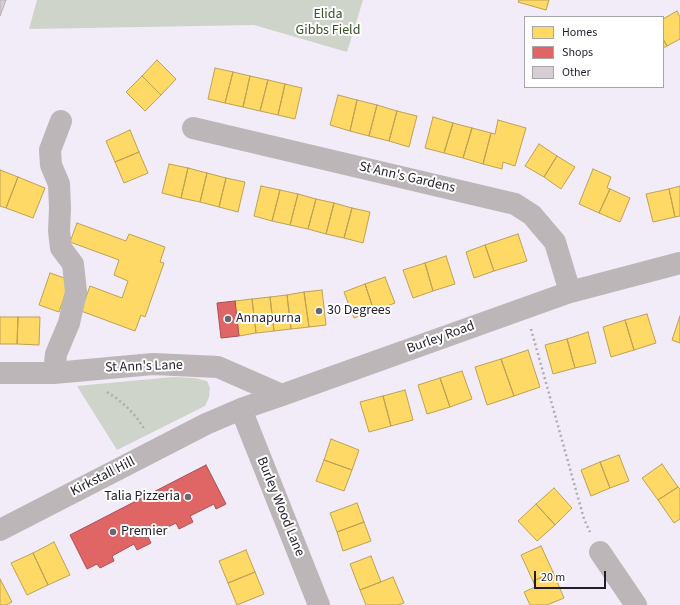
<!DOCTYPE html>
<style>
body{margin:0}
#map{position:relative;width:680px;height:605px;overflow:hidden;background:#f1ecf7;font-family:"Source Sans 3",sans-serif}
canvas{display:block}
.legend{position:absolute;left:524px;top:16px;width:140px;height:72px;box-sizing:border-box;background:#fff;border:1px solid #a7a5a9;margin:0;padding:5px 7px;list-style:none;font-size:12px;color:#221d29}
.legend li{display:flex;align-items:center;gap:8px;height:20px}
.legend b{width:20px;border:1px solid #a7a5a9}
.scale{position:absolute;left:534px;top:571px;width:72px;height:18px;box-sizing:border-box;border:2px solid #221d29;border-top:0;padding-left:5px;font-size:12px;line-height:14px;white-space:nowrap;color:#221d29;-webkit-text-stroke:3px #fff;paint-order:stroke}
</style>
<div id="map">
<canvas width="680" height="605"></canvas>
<ul class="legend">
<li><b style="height:11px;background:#ffd966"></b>Homes</li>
<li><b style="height:11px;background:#e06666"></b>Shops</li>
<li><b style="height:11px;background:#d6cdd5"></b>Other</li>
</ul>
<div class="scale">20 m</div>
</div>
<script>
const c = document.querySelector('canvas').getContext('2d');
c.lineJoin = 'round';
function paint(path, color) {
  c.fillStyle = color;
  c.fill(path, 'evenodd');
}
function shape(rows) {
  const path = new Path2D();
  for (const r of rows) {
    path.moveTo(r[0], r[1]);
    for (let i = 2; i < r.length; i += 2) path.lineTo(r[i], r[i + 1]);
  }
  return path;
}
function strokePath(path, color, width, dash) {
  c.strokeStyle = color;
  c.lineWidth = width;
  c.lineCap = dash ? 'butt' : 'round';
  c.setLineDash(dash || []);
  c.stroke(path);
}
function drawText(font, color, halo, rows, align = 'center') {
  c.font = font + ' "Source Sans 3",sans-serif';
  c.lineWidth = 4;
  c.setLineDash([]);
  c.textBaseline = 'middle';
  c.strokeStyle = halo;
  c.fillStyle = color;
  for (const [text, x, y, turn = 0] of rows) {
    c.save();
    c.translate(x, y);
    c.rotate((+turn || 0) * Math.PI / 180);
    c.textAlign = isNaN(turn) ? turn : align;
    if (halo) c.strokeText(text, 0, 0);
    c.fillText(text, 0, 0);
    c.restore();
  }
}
const green = shape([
 [37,0,363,0,347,52,254,25,29,29],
 [173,377,195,378,207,381,210,388,209,397,205,406,117,450,77,386]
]);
const homes = shape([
 [519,0,549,0,546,10,518,2,519,0],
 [677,11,680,17,680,39,667,46,663,39,663,19,677,11],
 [663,39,667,46,663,48,663,39],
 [157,60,176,79,161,95,142,76,157,60],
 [215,68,233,72,225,103,208,99,215,68],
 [233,72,250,76,243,107,225,103,233,72],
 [142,76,161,95,145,111,126,92,142,76],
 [250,76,268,80,260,111,243,107,250,76],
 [268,80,285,84,278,115,260,111,268,80],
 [285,84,302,88,295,119,278,115,285,84],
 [338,95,357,100,350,131,330,125,338,95],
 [357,100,377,105,369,136,350,131,357,100],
 [377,105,397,111,389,141,369,136,377,105],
 [397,111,417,116,409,147,389,141,397,111],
 [433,117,453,123,444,153,425,148,433,117],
 [498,120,526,128,515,166,503,162,502,169,483,164,491,133,495,134,498,120],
 [453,123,472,128,463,158,444,153,453,123],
 [472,128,491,133,483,164,463,158,472,128],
 [130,130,139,152,115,162,106,141,130,130],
 [539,144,557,156,544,177,525,166,539,144],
 [139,152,148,173,124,183,115,162,139,152],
 [557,156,575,167,561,189,544,177,557,156],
 [169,164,188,168,181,198,162,193,169,164],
 [188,168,207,173,200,202,181,198,188,168],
 [593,169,611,177,607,188,610,189,599,213,579,204,593,169],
 [0,170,18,177,6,208,0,206,0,170],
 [207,173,226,178,219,207,200,202,207,173],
 [18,177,45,188,33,218,6,208,18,177],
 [226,178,245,182,238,212,219,207,226,178],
 [261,186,280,190,272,221,254,216,261,186],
 [680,186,680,216,675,217,669,189,680,186],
 [610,189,630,198,620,222,599,213,610,189],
 [669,189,675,217,653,222,646,194,669,189],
 [280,190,298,194,290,225,272,221,280,190],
 [298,194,316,199,308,229,290,225,298,194],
 [316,199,334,203,326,234,308,229,316,199],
 [334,203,352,208,344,238,326,234,334,203],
 [352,208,370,212,363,243,344,238,352,208],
 [77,223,126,241,129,234,165,247,160,262,164,263,145,317,141,315,135,331,81,311,90,286,122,298,128,281,114,275,119,260,70,242,77,223],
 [518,234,527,261,494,271,485,245,518,234],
 [485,245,494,271,474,278,466,252,485,245],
 [446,256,455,284,433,291,425,263,446,256],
 [425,263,433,291,413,298,403,270,425,263],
 [50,273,70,280,59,312,39,305,50,273],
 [385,277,395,303,374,311,365,284,385,277],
 [365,284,374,311,354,318,344,292,365,284],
 [322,290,326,325,309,327,304,292,322,290],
 [304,292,309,327,291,329,287,295,304,292],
 [287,295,291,329,274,331,270,297,287,295],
 [270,297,274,331,256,333,252,299,270,297],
 [252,299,256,333,239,336,235,301,252,299],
 [647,314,656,343,634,350,625,320,647,314],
 [680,316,680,343,672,340,680,316],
 [0,317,18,317,17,344,0,344,0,317],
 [18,317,40,317,39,345,17,344,18,317],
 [625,320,634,350,611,357,603,327,625,320],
 [588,332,596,363,575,368,567,339,588,332],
 [567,339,575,368,553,374,545,345,567,339],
 [528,350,540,387,514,396,501,359,528,350],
 [501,359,514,396,487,405,475,367,501,359],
 [462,371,472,399,450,407,440,378,462,371],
 [440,378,450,407,427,414,418,385,440,378],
 [405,390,413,420,391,426,383,396,405,390],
 [383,396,391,426,369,432,360,402,383,396],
 [331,439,359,450,352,470,324,460,331,439],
 [619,455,629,481,610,488,600,462,619,455],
 [324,460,352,470,344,491,316,481,324,460],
 [600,462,610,488,591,496,581,470,600,462],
 [662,464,678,487,658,500,642,478,662,464],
 [678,487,680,489,680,519,674,523,658,500,678,487],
 [554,488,572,508,555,525,536,504,554,488],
 [357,503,364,522,337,532,330,513,357,503],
 [536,504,555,525,537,541,518,521,536,504],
 [364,522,371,541,343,551,337,532,364,522],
 [54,542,70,575,48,585,33,553,54,542],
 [541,546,553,572,533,581,521,555,541,546],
 [246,550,255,572,228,583,219,561,246,550],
 [33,553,48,585,27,595,11,563,33,553],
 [371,556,381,582,360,590,350,564,371,556],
 [255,572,264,594,237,605,228,583,255,572],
 [553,572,564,598,547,605,530,605,524,592,535,587,533,581,553,572],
 [393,577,404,603,398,605,366,605,360,590,393,577],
 [0,579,12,602,6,605,0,605,0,579]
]);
const shops = shape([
 [235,301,239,336,221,338,217,303,235,301],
 [206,465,226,504,216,509,214,504,190,516,193,522,179,529,176,523,148,537,151,543,137,550,134,544,112,556,114,561,100,568,97,564,87,569,70,535,206,465]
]);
const building = shape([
 [0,0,6,0,0,16,0,0]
]);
const path = shape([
 [531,329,584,519,590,532],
 [107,392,116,398,126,406,137,418,145,430]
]);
const minor = shape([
 [193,128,515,204,532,215,555,242,570,292],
 [0,373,54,373,153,364,218,367,282,395],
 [54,373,56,354,69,323,76,292,73,264,61,248,59,231,60,208,59,184,51,165,50,150,61,121],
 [241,409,319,605],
 [0,530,206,424,241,409,282,395,570,292,680,263],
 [600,552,636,605]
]);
const markers = [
 [319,311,4,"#6a6571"],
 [228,319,4,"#6a6571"],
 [188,497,4,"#6a6571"],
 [113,532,4,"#6a6571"]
];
const parkNames = [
 ["Elida",328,15],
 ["Gibbs Field",328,31]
];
const streetNames = [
 ["St Ann's Gardens",407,178,13],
 ["Burley Road",441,338,-20],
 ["St Ann's Lane",144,367,-2],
 ["Kirkstall Hill",103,477,-27],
 ["Burley Wood Lane",280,507,68]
];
const poiNames = [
 ["30 Degrees",327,311],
 ["Annapurna",236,319],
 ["Talia Pizzeria",180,497,"right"],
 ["Premier",121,532]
];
paint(green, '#ced4ca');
paint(homes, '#ffd966');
strokePath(homes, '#bda154', 1);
paint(shops, '#e06666');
strokePath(shops, '#a75054', 1);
paint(building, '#d6cdd5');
strokePath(building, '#b7afb7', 1);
strokePath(path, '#b0abaf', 2.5, [2, 3]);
strokePath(minor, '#bcb6b9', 22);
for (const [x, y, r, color] of markers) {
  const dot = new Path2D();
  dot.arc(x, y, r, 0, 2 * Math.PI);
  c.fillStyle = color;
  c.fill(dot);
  strokePath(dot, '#fff', 1.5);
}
drawText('14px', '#395123', '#fff', parkNames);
drawText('14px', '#221d29', '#fff', streetNames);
drawText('14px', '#221d29', '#fff', poiNames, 'left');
</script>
